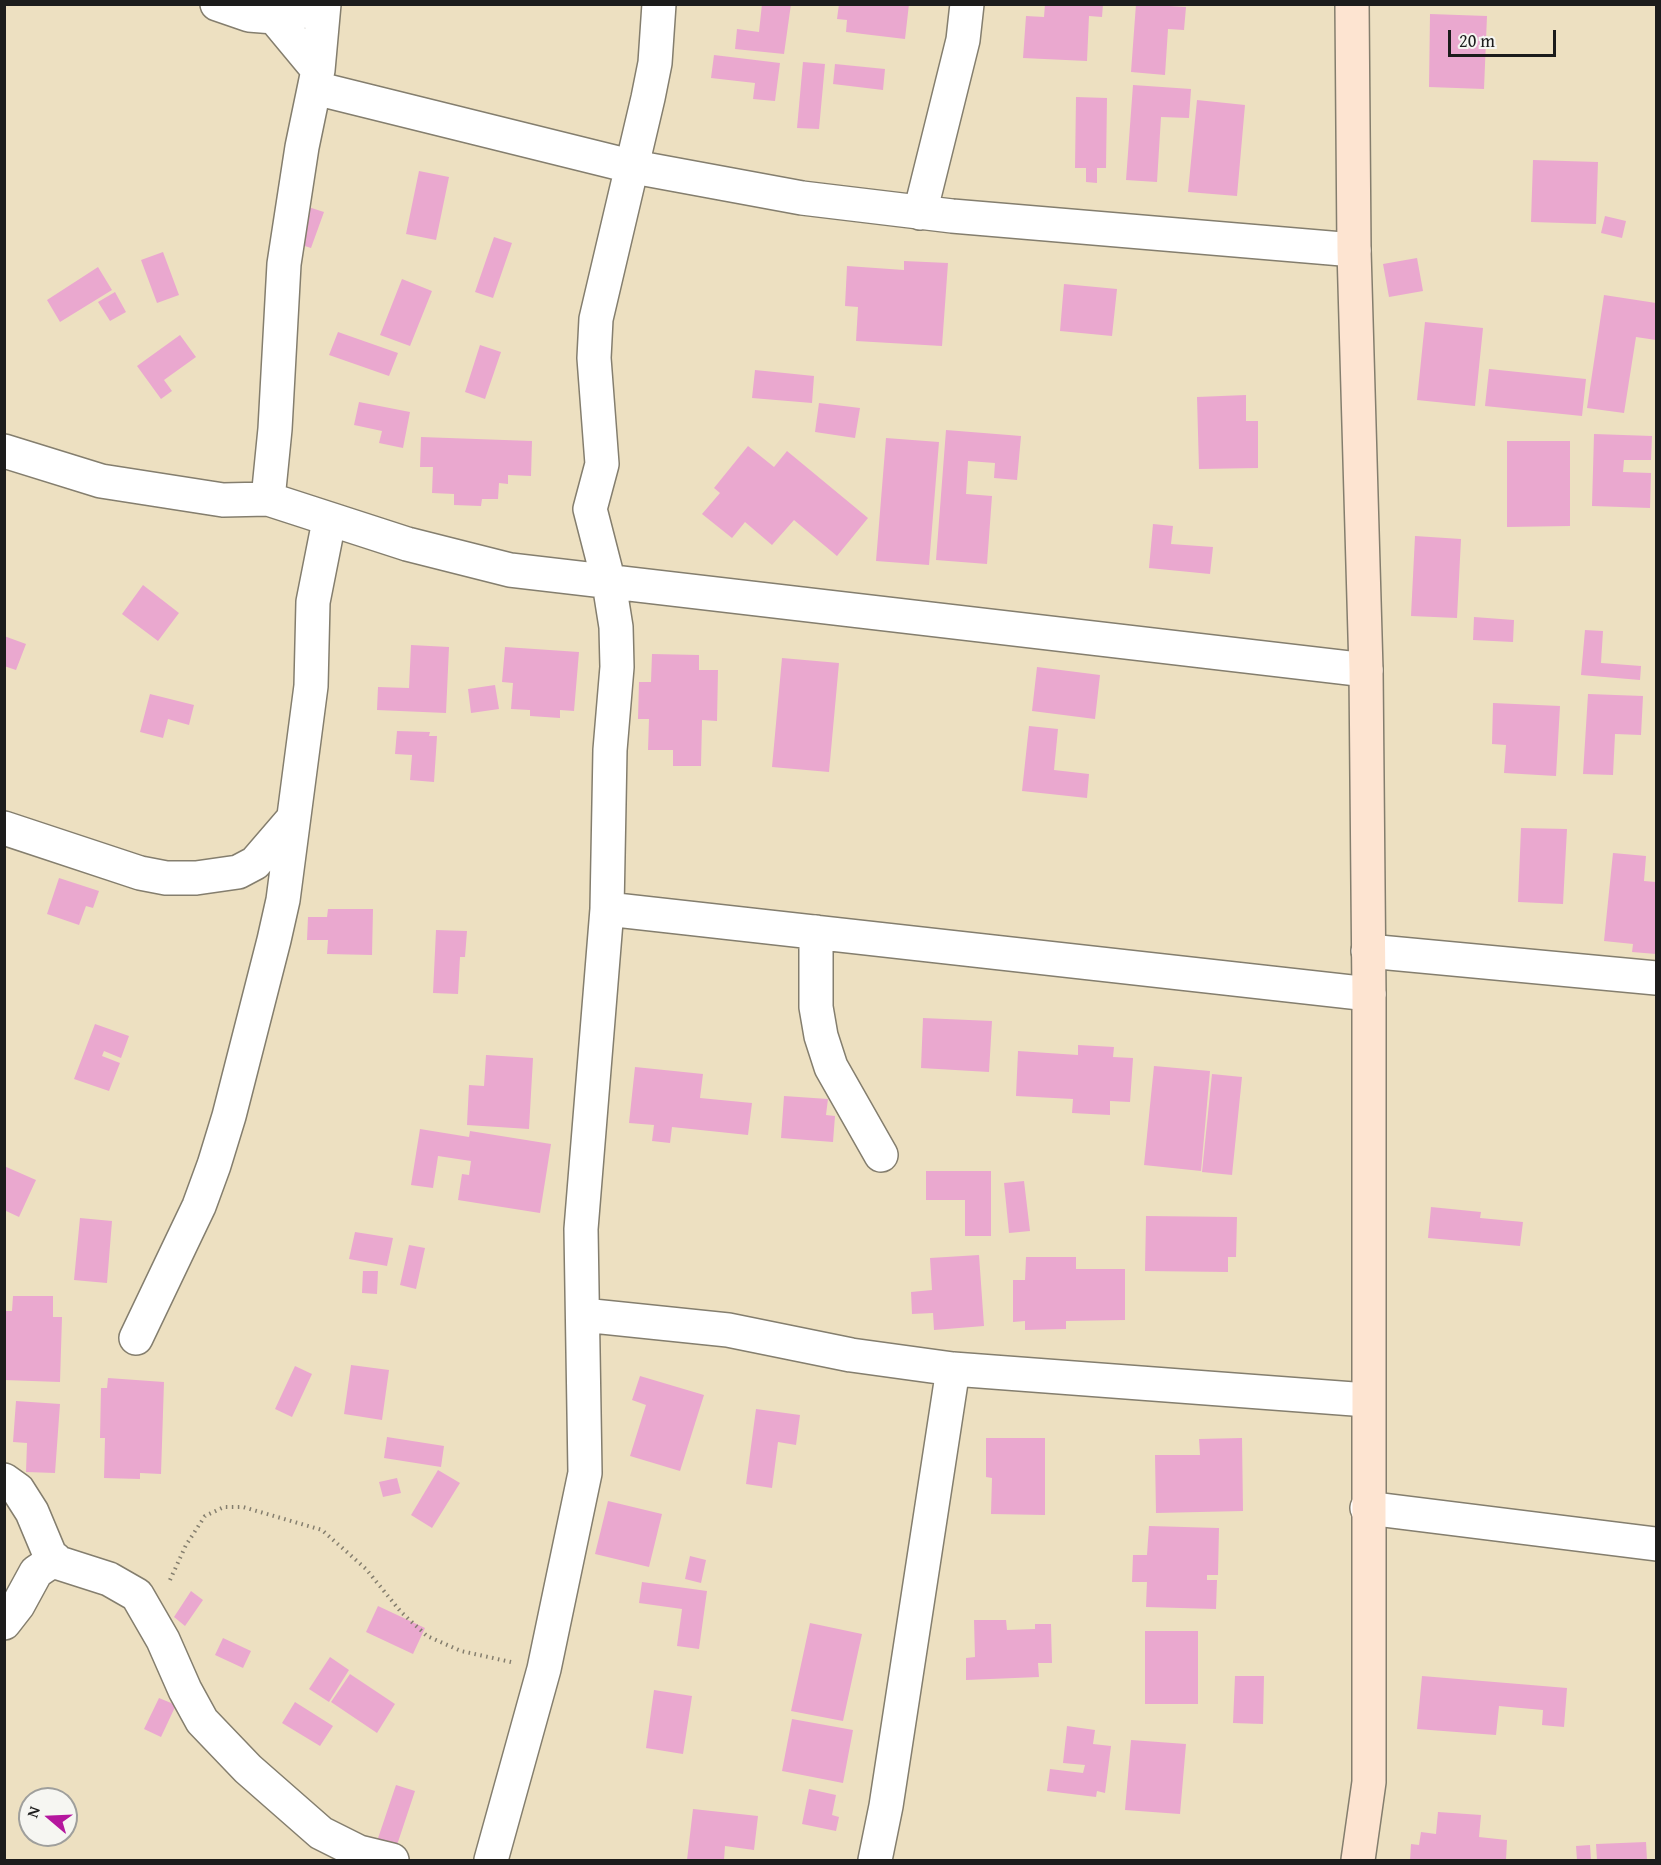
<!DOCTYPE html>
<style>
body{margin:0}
#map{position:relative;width:1661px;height:1865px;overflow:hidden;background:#ede0c1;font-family:"Gentium Book Plus",serif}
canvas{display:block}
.frame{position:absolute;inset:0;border:6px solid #1c1c1c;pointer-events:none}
.north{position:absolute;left:18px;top:1787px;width:60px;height:60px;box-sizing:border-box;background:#f6f6f2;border:2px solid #9f9f9c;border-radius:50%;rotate:289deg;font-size:16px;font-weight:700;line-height:24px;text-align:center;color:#1c1c1c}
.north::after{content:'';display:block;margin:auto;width:21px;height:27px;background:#b5179e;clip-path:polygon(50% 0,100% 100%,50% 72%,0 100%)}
.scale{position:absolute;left:1448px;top:30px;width:108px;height:27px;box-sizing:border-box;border:3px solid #1c1c1c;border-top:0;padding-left:8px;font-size:18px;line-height:21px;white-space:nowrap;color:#1c1c1c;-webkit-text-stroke:4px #f6f6f2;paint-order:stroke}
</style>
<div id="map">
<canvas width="1661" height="1865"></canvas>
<div class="frame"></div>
<div class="north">N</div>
<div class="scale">20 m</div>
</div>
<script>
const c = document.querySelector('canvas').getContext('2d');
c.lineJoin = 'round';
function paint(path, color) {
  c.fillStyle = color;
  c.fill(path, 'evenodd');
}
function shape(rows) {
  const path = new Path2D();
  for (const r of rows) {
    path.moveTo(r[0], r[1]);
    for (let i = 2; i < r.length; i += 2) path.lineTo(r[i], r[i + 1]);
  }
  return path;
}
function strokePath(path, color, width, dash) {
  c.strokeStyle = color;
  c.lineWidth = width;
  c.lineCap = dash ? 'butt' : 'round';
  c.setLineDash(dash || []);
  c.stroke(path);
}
const building = shape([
 [762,4,791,4,784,54,735,49,737,29,759,32],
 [839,4,909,4,905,39,846,32,847,20,837,19],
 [1045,4,1103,4,1102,17,1089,16,1087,61,1023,58,1026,16,1044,17],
 [1136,4,1186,7,1184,30,1168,29,1165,75,1131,72],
 [1430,14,1487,16,1484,89,1429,87],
 [714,55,780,63,775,101,753,99,755,83,711,78],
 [803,62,825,64,819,129,797,128],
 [835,64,885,69,883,90,833,84],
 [1133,85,1191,89,1189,118,1161,117,1157,182,1126,180],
 [1076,97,1107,98,1106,168,1097,168,1097,183,1086,182,1086,168,1075,168],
 [1197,100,1245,105,1237,196,1188,192],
 [1533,160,1598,162,1596,224,1531,222],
 [419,171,449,177,436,240,406,234],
 [299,204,324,212,311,248,286,240],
 [1605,216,1626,221,1622,238,1601,233],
 [494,237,512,243,493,298,475,292],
 [163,252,179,295,157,303,141,260],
 [1417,258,1423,291,1389,297,1383,264],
 [904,261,948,263,942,346,856,341,858,307,845,306,847,266,904,270],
 [98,267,112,290,60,322,47,300],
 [402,279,432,291,410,346,380,335],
 [1064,284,1117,289,1112,336,1060,331],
 [115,292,126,312,110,321,98,302],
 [1604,295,1656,303,1656,340,1636,337,1624,413,1587,408],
 [1425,322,1483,328,1475,406,1417,400],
 [338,332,398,353,389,376,329,355],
 [180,335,196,357,164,380,172,391,161,399,137,366],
 [480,345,501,352,485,399,465,392],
 [1489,369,1586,379,1582,416,1485,406],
 [755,370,814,376,812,403,752,398],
 [1246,395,1246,421,1258,421,1258,468,1199,469,1197,397],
 [359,402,410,412,403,448,379,443,382,431,354,425],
 [819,403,860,408,855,438,815,432],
 [946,430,1021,436,1017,480,994,478,995,463,968,461,966,494,992,496,987,564,936,560],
 [1594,434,1652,436,1651,460,1624,460,1623,472,1651,473,1650,508,1592,506],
 [421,437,532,441,531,476,508,475,508,484,499,483,498,499,482,499,481,506,454,505,454,494,432,493,433,467,420,467],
 [886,438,939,442,929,565,876,561],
 [1507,441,1570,441,1570,526,1507,527],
 [748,446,774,467,787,451,868,518,837,556,794,520,772,545,745,522,732,538,702,514,720,493,714,488],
 [1153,524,1173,526,1171,544,1213,547,1210,574,1149,568],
 [1415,536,1461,539,1457,618,1411,616],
 [143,585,179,613,158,641,122,614],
 [1474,617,1514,620,1513,642,1473,640],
 [1585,630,1603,631,1601,663,1641,666,1640,680,1581,675],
 [4,636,26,644,16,670,4,666],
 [411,645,449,647,446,713,377,710,378,687,409,688],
 [505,647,579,652,574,711,560,710,560,718,530,716,530,710,511,709,513,683,502,682],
 [652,654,699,655,699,670,718,670,717,721,702,720,701,766,673,766,673,750,648,750,649,719,638,719,639,682,651,682],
 [782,658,839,663,829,772,772,767],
 [1037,667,1100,675,1095,719,1032,711],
 [495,685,499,709,471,713,468,689],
 [150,694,194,705,189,725,168,719,163,738,140,732],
 [1588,694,1643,696,1641,735,1615,734,1613,775,1583,774],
 [1493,703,1560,706,1556,776,1504,773,1506,745,1492,744],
 [1029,726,1058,729,1054,770,1089,774,1087,798,1022,791],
 [397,731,430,732,429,736,437,736,434,782,410,780,412,755,395,754],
 [1521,828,1567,829,1563,904,1518,902],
 [1613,853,1646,856,1644,881,1656,882,1656,954,1632,952,1633,944,1604,941],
 [59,878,99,891,93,908,86,906,79,925,47,914],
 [328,909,373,909,372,955,327,954,328,940,307,940,308,917,327,917],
 [436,930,467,931,465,957,460,957,458,994,433,993],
 [923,1018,992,1021,989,1072,921,1068],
 [95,1024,129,1036,121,1058,104,1051,102,1056,120,1063,109,1091,74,1079],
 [1078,1045,1114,1047,1113,1057,1133,1058,1130,1102,1110,1101,1110,1115,1072,1113,1073,1099,1016,1096,1018,1051,1078,1055],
 [486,1055,533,1058,529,1129,467,1125,469,1085,484,1086],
 [1154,1066,1210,1071,1201,1171,1144,1165],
 [635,1067,703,1074,700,1098,752,1103,748,1135,672,1127,670,1143,652,1141,654,1125,629,1123],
 [1212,1074,1242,1077,1232,1175,1202,1172],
 [784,1096,828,1099,826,1115,835,1116,833,1142,781,1138],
 [420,1129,469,1137,470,1131,551,1144,540,1213,458,1200,462,1174,469,1175,471,1161,438,1156,433,1188,411,1185],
 [4,1166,36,1180,19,1217,4,1210],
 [926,1171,991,1171,991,1236,965,1236,965,1200,926,1200],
 [1024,1181,1030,1231,1009,1233,1004,1183],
 [1431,1207,1481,1212,1480,1218,1523,1222,1520,1246,1428,1238],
 [1146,1216,1237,1217,1236,1257,1228,1257,1228,1272,1145,1271],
 [80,1218,112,1221,107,1283,74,1280],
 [355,1232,393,1238,387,1266,349,1259],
 [409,1245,425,1248,416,1289,400,1285],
 [979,1255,984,1326,934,1330,933,1313,912,1314,911,1292,932,1290,930,1258],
 [1026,1257,1076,1257,1076,1269,1125,1269,1125,1320,1066,1321,1066,1329,1025,1330,1025,1321,1013,1322,1013,1280,1025,1280],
 [363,1271,378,1271,377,1294,362,1293],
 [13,1296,53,1296,53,1317,62,1317,60,1382,4,1380,4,1311,12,1311],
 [351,1365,389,1370,382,1420,344,1414],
 [295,1366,312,1374,292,1417,275,1409],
 [640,1376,704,1395,680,1471,630,1456,646,1405,632,1400],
 [108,1378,164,1382,161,1474,140,1473,140,1479,104,1478,105,1438,100,1438,101,1388,107,1388],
 [16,1401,60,1404,55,1473,26,1472,27,1443,13,1442],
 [756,1409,800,1415,796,1445,778,1442,772,1488,746,1484],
 [387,1437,444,1446,441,1467,384,1458],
 [986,1438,1045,1438,1045,1515,991,1514,992,1478,986,1477],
 [1242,1438,1243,1511,1156,1513,1155,1455,1200,1455,1199,1439],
 [438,1470,460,1483,432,1528,411,1515],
 [397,1478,401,1493,383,1497,379,1482],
 [608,1501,662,1514,649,1567,595,1554],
 [1149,1526,1219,1528,1218,1575,1207,1575,1207,1580,1217,1580,1216,1609,1146,1607,1147,1582,1132,1582,1133,1555,1147,1555],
 [690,1556,706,1560,701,1583,685,1579],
 [642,1582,707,1591,699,1649,677,1646,682,1609,639,1603],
 [191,1591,203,1600,185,1626,174,1617],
 [378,1606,425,1628,413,1654,366,1632],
 [974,1620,1006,1620,1007,1630,1035,1629,1035,1624,1051,1624,1052,1663,1038,1663,1039,1677,966,1680,966,1658,975,1657],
 [810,1623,862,1634,843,1721,791,1711],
 [1145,1631,1198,1631,1198,1704,1145,1704],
 [223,1638,251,1651,243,1668,215,1655],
 [330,1657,349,1670,329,1702,309,1689],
 [350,1674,395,1704,377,1733,331,1702],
 [1235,1676,1264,1676,1263,1724,1233,1723],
 [1422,1676,1567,1688,1564,1727,1542,1725,1543,1710,1499,1706,1496,1735,1417,1729],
 [654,1690,692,1696,683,1754,646,1748],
 [159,1698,176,1705,161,1737,144,1729],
 [295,1702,333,1726,320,1746,282,1723],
 [792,1719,853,1730,843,1783,782,1771],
 [1067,1726,1095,1730,1093,1744,1111,1746,1105,1793,1097,1791,1096,1797,1047,1791,1050,1769,1083,1773,1085,1765,1063,1763],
 [1131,1740,1186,1744,1180,1814,1125,1810],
 [396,1785,415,1791,392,1860,372,1856],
 [809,1789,836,1795,832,1815,839,1817,836,1831,802,1824],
 [693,1809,758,1816,754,1850,725,1846,724,1860,687,1860],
 [1438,1812,1481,1815,1479,1837,1507,1840,1506,1860,1410,1860,1411,1844,1419,1845,1421,1832,1436,1834],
 [1646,1842,1647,1860,1597,1860,1596,1844],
 [1590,1845,1591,1860,1577,1860,1576,1846]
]);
const path = shape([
 [170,1580,186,1545,205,1516,224,1507,243,1507,322,1530,366,1569,401,1612,427,1636,461,1651,511,1662]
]);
const street = shape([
 [217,4,249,15,274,17,300,12,317,4],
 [274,17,318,70],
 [315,88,634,167,802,198,952,216,1354,250],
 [920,213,963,40,967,4],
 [4,451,101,481,223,500,268,499,407,544,510,570,1366,670],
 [268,499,275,429,284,264,302,147,318,70,324,4],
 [4,828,140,873,166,878,196,878,238,872,255,863,292,820],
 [607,909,1369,994],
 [816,932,816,1007,821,1036,831,1067,881,1155],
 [1368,951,1656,978],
 [583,1315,728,1330,851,1355,953,1369,1367,1400],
 [136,1338,199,1206,214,1165,229,1116,274,940,283,900,311,686,313,602,329,521],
 [4,1480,18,1490,32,1512,50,1555,59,1563,109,1579,137,1595,163,1640,185,1690,202,1721,248,1769,321,1833,359,1852,392,1860],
 [1367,1508,1656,1544],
 [4,1623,18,1605,36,1572,55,1559],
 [491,1860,544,1669,585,1473,581,1229,607,909,610,750,617,667,616,627,609,583,590,509,602,464,594,358,596,319,648,98,655,63,659,4],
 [875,1860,886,1806,953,1369]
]);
const secondary = shape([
 [1352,4,1354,250,1366,670,1369,994,1369,1782,1358,1860]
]);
paint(building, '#eaa8cf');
strokePath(street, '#847e6e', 36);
strokePath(secondary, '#847e6e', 36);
strokePath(path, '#847e6e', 4, [1.5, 4.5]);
strokePath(street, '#fff', 33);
strokePath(secondary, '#fde4d1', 33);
</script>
